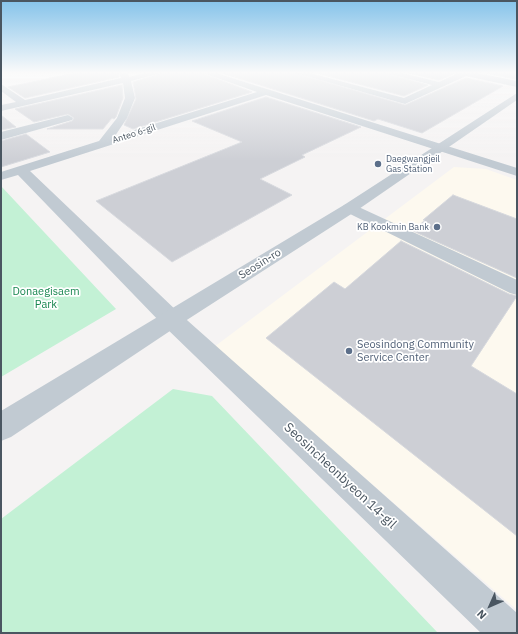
<!DOCTYPE html>
<style>
body{margin:0}
#map{position:relative;width:518px;height:634px;overflow:hidden;background:#f5f3f3;font-family:"IBM Plex Sans",sans-serif}
canvas{display:block}
.frame{position:absolute;inset:0;border:2px solid #4a5661;pointer-events:none}
.north{position:absolute;left:470px;top:586px;width:40px;height:40px;-webkit-text-stroke:3px #fff;paint-order:stroke;rotate:225deg;font-size:11px;font-weight:700;line-height:16px;text-align:center;color:#4a5661}
.north::after{content:'';display:block;margin:auto;width:14px;height:18px;background:#4a5661;clip-path:polygon(50% 0,100% 100%,50% 72%,0 100%)}
</style>
<div id="map">
<canvas width="518" height="634"></canvas>
<div class="frame"></div>
<div class="north">N</div>
</div>
<script>
const c = document.querySelector('canvas').getContext('2d');
c.lineJoin = 'round';
function paint(path, color) {
  c.fillStyle = color;
  c.fill(path, 'evenodd');
}
function shape(rows) {
  const path = new Path2D();
  for (const r of rows) {
    path.moveTo(r[0], r[1]);
    for (let i = 2; i < r.length; i += 2) path.lineTo(r[i], r[i + 1]);
  }
  return path;
}
function strokePath(path, color, width, dash) {
  c.strokeStyle = color;
  c.lineWidth = width;
  c.lineCap = dash ? 'butt' : 'round';
  c.setLineDash(dash || []);
  c.stroke(path);
}
function drawText(font, color, halo, rows, align = 'center') {
  c.font = font + ' "IBM Plex Sans",sans-serif';
  c.lineWidth = 3.5;
  c.setLineDash([]);
  c.textBaseline = 'middle';
  c.strokeStyle = halo;
  c.fillStyle = color;
  for (const [text, x, y, turn = 0] of rows) {
    c.save();
    c.translate(x, y);
    c.rotate((+turn || 0) * Math.PI / 180);
    c.textAlign = isNaN(turn) ? turn : align;
    if (halo) c.strokeText(text, 0, 0);
    c.fillText(text, 0, 0);
    c.restore();
  }
}
const commercial = shape([
 [454,167,486,169,517,180,517,610,214,347]
]);
const green = shape([
 [1,186,116,309,1,377],
 [173,389,212,396,438,633,1,633,1,519]
]);
const building = shape([
 [80,72,118,72,119,77,25,98,8,87,80,72],
 [166,72,199,72,252,92,133,129,124,125,136,99,133,82,166,72],
 [219,72,291,72,405,105,466,78,503,86,422,133,378,119,374,121,219,72],
 [313,72,381,72,428,85,404,96,313,72],
 [405,72,452,72,453,74,439,80,405,72],
 [481,72,517,72,517,78,515,79,481,72],
 [122,85,123,98,116,117,114,119,112,118,103,129,47,129,72,121,74,118,68,114,34,122,15,109,122,85],
 [266,97,361,127,302,155,305,157,260,179,292,195,172,262,96,201,242,142,192,121,266,97],
 [1,115,16,127,1,130,1,115],
 [26,134,50,152,1,167,1,141,26,134],
 [453,195,517,219,517,278,413,231,425,220,423,220,453,195],
 [401,241,509,294,517,296,471,366,517,394,517,536,266,338,334,282,345,289,401,241]
]);
const minor = shape([
 [119,72,127,72,129,77,149,72,165,72,131,81,135,98,127,118,115,136,257,92,200,72,213,72,517,168,517,176,266,95,30,171,179,313,517,613,517,633,481,633,163,325,18,175,1,180,1,172,99,141,117,118,125,98,123,83,1,111,1,105,16,102,1,91,1,84,25,100,121,78,119,72],
 [292,72,306,72,404,98,432,85,382,72,398,72,439,82,456,74,453,72,472,72,517,81,517,87,466,76,405,104,292,72],
 [68,115,73,118,72,120,1,140,1,132,68,115],
 [350,203,517,280,517,295,510,293,344,211,342,208,344,205,350,203]
]);
const tertiary = shape([
 [517,93,517,100,356,211,179,325,11,437,1,441,1,411,344,205,517,93]
]);
const markers = [
 [378,164,4,"#5c6f8a"],
 [437,227,4,"#5c6f8a"],
 [349,351,4,"#5c6f8a"]
];
const farStreetnames = [
 ["Anteo 6-gil",134,134,-18]
];
const farServicenames = [
 ["Daegwangjeil",386,159],
 ["Gas Station",386,169],
 ["KB Kookmin Bank",429,227,"right"]
];
const streetNames = [
 ["Seosin-ro",260,264,-32]
];
const parkNames = [
 ["Donaegisaem",46,292],
 ["Park",46,305]
];
const serviceNames = [
 ["Seosindong Community",357,345],
 ["Service Center",357,358]
];
const nearStreetnames = [
 ["Seosincheonbyeon 14-gil",340,476,43]
];
paint(commercial, '#fdf9ef');
paint(green, '#c3f1d5');
paint(building, '#cdcfd5');
strokePath(building, '#d7d9de', 1);
paint(minor, '#c1cad2');
paint(tertiary, '#c1cad2');
const sky = c.createLinearGradient(0, 0, 0, 161);
sky.addColorStop(0, '#85c3ea');
sky.addColorStop(0.45, '#fafafa');
sky.addColorStop(1, '#fafafa00');
c.fillStyle = sky;
c.fillRect(0, 0, 518, 161);
for (const [x, y, r, color] of markers) {
  const dot = new Path2D();
  dot.arc(x, y, r, 0, 2 * Math.PI);
  c.fillStyle = color;
  c.fill(dot);
  strokePath(dot, '#fff', 1.5);
}
drawText('9px', '#4a5661', '#fff', farStreetnames);
drawText('9px', '#4e5e75', '#fff', farServicenames, 'left');
drawText('11px', '#4a5661', '#fff', streetNames);
drawText('11px', '#17864f', '#fff', parkNames);
drawText('11px', '#4e5e75', '#fff', serviceNames, 'left');
drawText('13px', '#4a5661', '#fff', nearStreetnames);
</script>
